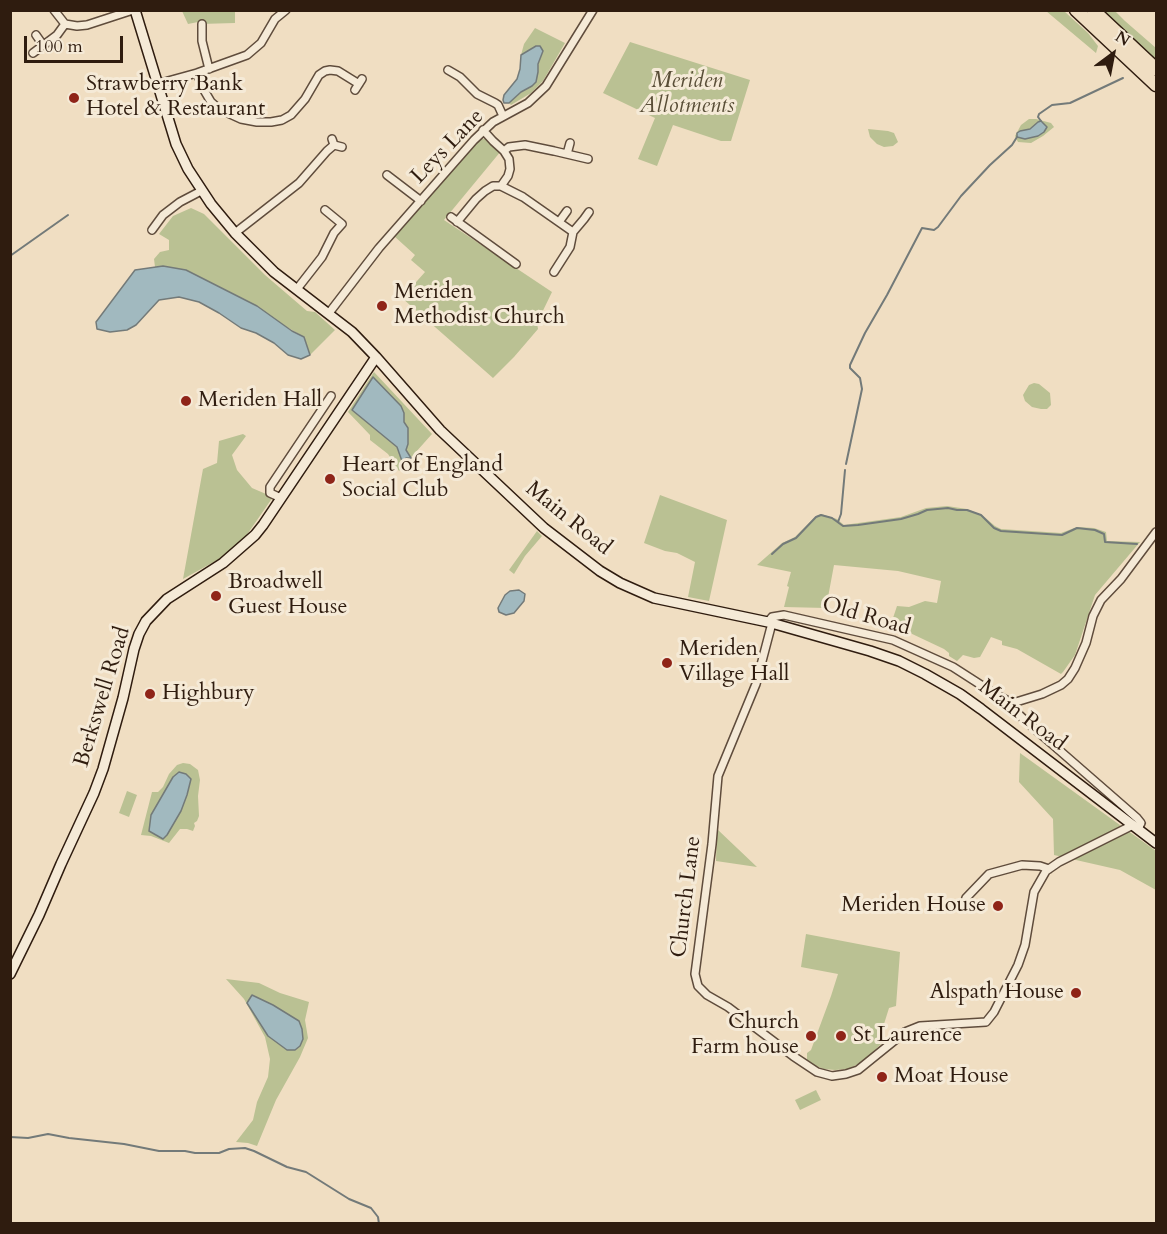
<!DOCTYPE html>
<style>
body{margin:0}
#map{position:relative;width:1167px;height:1234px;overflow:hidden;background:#f0dec2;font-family:Cardo,serif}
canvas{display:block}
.frame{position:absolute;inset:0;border:12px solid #2f1c0f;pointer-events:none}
.north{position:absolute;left:1083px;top:24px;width:60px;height:60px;-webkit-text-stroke:4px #f5ead7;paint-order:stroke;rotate:32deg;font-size:16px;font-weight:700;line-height:24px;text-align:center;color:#2f1c0f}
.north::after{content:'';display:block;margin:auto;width:21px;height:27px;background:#2f1c0f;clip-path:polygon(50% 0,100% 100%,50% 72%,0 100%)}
.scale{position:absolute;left:24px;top:36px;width:99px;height:27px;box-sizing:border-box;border:3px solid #2f1c0f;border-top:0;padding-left:8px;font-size:18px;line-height:21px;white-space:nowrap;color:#2f1c0f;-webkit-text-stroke:4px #f5ead7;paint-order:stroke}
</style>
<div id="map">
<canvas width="1167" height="1234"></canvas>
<div class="frame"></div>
<div class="north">N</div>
<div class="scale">100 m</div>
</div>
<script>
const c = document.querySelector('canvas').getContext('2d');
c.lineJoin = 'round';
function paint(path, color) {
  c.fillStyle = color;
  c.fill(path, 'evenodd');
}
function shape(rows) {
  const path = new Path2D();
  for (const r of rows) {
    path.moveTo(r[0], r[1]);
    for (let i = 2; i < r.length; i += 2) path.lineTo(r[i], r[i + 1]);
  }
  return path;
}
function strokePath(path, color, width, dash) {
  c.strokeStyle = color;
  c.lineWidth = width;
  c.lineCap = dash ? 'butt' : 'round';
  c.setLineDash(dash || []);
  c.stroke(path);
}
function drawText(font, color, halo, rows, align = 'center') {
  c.font = font + ' Cardo,serif';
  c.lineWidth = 6;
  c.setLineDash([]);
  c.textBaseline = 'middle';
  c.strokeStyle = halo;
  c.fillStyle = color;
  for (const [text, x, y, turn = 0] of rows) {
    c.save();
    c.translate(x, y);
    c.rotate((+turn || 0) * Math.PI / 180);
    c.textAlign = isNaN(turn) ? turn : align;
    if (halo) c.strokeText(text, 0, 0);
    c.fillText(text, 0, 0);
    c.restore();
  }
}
const green = shape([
 [182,11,235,11,235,23,200,24,198,22,188,24],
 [1046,11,1064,11,1088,33,1098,46,1096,53],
 [1102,11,1115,11,1125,21,1156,48,1156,62],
 [535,28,565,43,543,81,531,93,511,105,509,103,521,92,528,88,538,72,538,65,543,51,536,46,521,55,524,44],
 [630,42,750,80,731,141,721,141,673,125,657,166,638,159,655,118,603,93],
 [1029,119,1036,119,1051,123,1054,127,1043,136,1031,143,1018,142,1015,136,1021,125],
 [868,129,888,131,894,133,898,142,893,146,884,147,877,144,870,137],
 [480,139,486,139,501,151,444,220,552,292,537,323,538,329,514,357,493,378,402,298,425,272,411,260,415,255,394,236],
 [191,208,204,214,265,275,307,311,315,312,335,330,310,355,304,337,208,281,163,266,155,267,154,259,160,252,169,250,169,240,159,234,173,216],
 [374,372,432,434,399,471,388,454,370,440,370,435,348,412],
 [1034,383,1039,384,1050,393,1051,405,1047,409,1041,409,1032,407,1025,401,1023,395,1029,385],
 [243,434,246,436,232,455,237,470,252,488,273,497,246,536,221,558,183,579,203,469,217,463,219,441],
 [660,495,727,520,709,601,688,597,695,562,677,553,665,551,644,543],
 [947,506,967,509,982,515,995,526,1001,529,1061,533,1077,527,1094,528,1106,532,1107,541,1140,542,1095,595,1075,655,1063,672,1061,674,1017,649,1002,645,1002,641,991,637,980,657,974,658,963,655,957,661,949,656,949,653,944,649,891,624,897,606,909,607,925,601,937,603,941,581,898,571,834,565,826,608,784,607,789,587,787,586,791,572,757,565,782,543,795,537,815,517,821,514,837,519,844,525,901,517,926,508],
 [537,531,542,536,525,556,514,574,509,570],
 [1020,753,1156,851,1156,890,1120,870,1054,855,1053,819,1019,782],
 [183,763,190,764,198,770,200,780,198,796,199,816,197,821,194,823,195,826,193,831,187,829,180,829,169,843,151,836,141,835,152,792,158,792,163,787,169,774,177,765],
 [127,791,137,795,129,817,119,813],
 [717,829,757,867,716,861],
 [806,934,900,952,896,1006,889,1008,884,1024,884,1034,881,1044,864,1061,848,1069,835,1070,824,1069,816,1066,807,1060,807,1053,811,1050,831,996,838,974,801,967],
 [226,979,259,983,280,993,309,1002,305,1020,308,1038,300,1057,276,1100,257,1146,248,1143,236,1142,253,1120,257,1102,268,1077,270,1059,265,1037,244,999],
 [816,1090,821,1100,800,1110,795,1100]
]);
const water = shape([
 [536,46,540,46,543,51,538,64,538,72,536,82,532,86,521,92,509,103,504,103,503,100,504,95,517,79,520,69,521,55,536,46],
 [1041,121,1047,127,1044,132,1038,136,1025,139,1017,137,1017,133,1020,131,1030,129,1038,122,1041,121],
 [163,266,186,270,257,306,292,331,304,337,310,355,301,359,288,355,274,343,256,333,241,328,219,313,199,302,179,297,159,300,136,325,127,330,110,332,97,329,96,322,135,270,163,266],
 [373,377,401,406,404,413,404,422,408,428,408,444,406,450,411,458,406,458,406,462,403,464,397,447,352,410,373,377],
 [519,590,525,594,524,601,514,613,506,615,499,612,498,608,505,595,510,591,519,590],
 [179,772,186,774,191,779,187,795,181,811,167,835,163,839,149,831,151,815,173,777,179,772],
 [252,995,273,1005,299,1021,302,1029,303,1039,300,1046,295,1050,287,1050,268,1036,247,1003,252,995]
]);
const stream = shape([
 [1041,121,1038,117,1039,114,1052,105,1070,103,1123,78],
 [10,256,68,215],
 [846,464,862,389,860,378,850,368,850,365,865,333,887,295,922,228,934,230,938,227,961,196,990,165,1012,145,1017,137],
 [838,522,841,514,845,470],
 [772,554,783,544,796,538,816,517,821,515,832,518,843,526,858,525,901,519,918,514,927,510,948,508,957,510,967,510,981,515,994,528,1001,531,1062,535,1077,528,1095,530,1104,534,1105,542,1137,544],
 [10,1137,28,1138,48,1134,69,1138,124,1144,159,1151,185,1151,195,1153,219,1153,229,1149,245,1148,254,1151,287,1167,306,1172,349,1199,371,1208,378,1217,379,1224]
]);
const street = shape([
 [54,10,65,24,77,26,87,25,133,10],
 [202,24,202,41,209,69],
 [36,35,43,45],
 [33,53,57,35,65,24],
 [448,70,460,77,477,94,495,103,498,105,503,116],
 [197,73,204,90,211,102,219,109,241,119,257,122,271,122,282,120,291,115,305,99,319,75,325,71,330,70,338,71,359,84],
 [157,84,197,73,247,55,261,43,275,19,286,10],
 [355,90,362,79],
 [332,139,334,145,342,147],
 [504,151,509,147,525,145,554,151,588,159],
 [567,154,570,143],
 [387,175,421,201],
 [501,186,523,197,573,232],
 [451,217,516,264],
 [457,222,476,199,485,191,493,186,501,186,508,176,510,169,509,159,504,151,493,141,483,130],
 [559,222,567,211],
 [152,230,163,215,180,202,201,191],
 [235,233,299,183,327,151,334,145],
 [554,272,570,247,573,232,584,219,589,212],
 [297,289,322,257,334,233,342,224,325,210],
 [329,313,379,248,474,140,493,122,528,103,546,86,593,10],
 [281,498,270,493,270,487,331,396],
 [768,622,772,617,784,615,893,640,953,667,995,694,1010,702,1013,709,1028,723,1137,818,1141,823,1138,829],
 [772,623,756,684,718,776,712,844,695,974,698,986,707,995,728,1007,793,1056,817,1072,832,1076,846,1074,858,1070,905,1032,920,1026,986,1022,994,1012,1018,965,1025,945,1034,892,1046,871,1059,862,1133,825],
 [1010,702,1016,702,1042,694,1061,685,1068,679,1075,668,1086,643,1093,616,1101,600,1121,579,1156,532],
 [963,906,966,898,989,874,1022,865,1040,866,1049,869]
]);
const secondary = shape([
 [135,10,176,144,188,169,211,204,235,233,274,272,352,332,376,357,440,430,544,528,600,571,620,583,654,598,768,622,870,651,899,661,925,674,960,694,981,709,1156,843],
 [10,974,39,915,61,864,94,793,103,769,123,698,134,649,139,634,146,621,167,599,223,563,255,535,263,525,376,357]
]);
const highway = shape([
 [1076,10,1156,85],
 [1093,10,1156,69]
]);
const markers = [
 [74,98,6,"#8f2418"],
 [382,306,6,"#8f2418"],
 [186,401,6,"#8f2418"],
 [330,479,6,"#8f2418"],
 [216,596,6,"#8f2418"],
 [667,663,6,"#8f2418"],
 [150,694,6,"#8f2418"],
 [998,906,6,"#8f2418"],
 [1076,993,6,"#8f2418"],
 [811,1036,6,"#8f2418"],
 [841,1036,6,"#8f2418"],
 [882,1077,6,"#8f2418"]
];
const parkNames = [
 ["Meriden",687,82],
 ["Allotments",687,107]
];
const poiNames = [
 ["Strawberry Bank",86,85],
 ["Hotel & Restaurant",86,110],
 ["Meriden",394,293],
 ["Methodist Church",394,318],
 ["Meriden Hall",198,401],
 ["Heart of England",342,466],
 ["Social Club",342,491],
 ["Broadwell",228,583],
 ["Guest House",228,608],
 ["Meriden",679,650],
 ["Village Hall",679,675],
 ["Highbury",162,694],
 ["Meriden House",986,906,"right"],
 ["Alspath House",1064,993,"right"],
 ["Church",799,1023,"right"],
 ["Farm house",799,1048,"right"],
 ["St Laurence",853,1036],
 ["Moat House",894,1077]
];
const streetNames = [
 ["Leys Lane",448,147,-46],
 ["Main Road",568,519,39],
 ["Old Road",866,617,16],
 ["Berkswell Road",103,697,-73],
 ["Main Road",1022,716,37],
 ["Church Lane",687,897,-83]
];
paint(green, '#bac193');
paint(water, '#a1b9bf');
strokePath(water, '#737a79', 1.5);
strokePath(stream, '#737a79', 2);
strokePath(street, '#5f4c3c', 10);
strokePath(secondary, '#2f1c0f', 12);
strokePath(highway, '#2f1c0f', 15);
strokePath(street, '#f5ead7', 7);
strokePath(secondary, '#f5ead7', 9);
strokePath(highway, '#f0dec2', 12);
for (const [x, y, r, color] of markers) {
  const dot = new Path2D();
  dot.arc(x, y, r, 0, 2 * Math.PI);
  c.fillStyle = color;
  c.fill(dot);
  strokePath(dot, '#f5ead7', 2);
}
drawText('italic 22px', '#594e37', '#f5ead7', parkNames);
drawText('22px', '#2f1c0f', '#f5ead7', poiNames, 'left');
drawText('22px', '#2f1c0f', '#f5ead7', streetNames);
</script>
